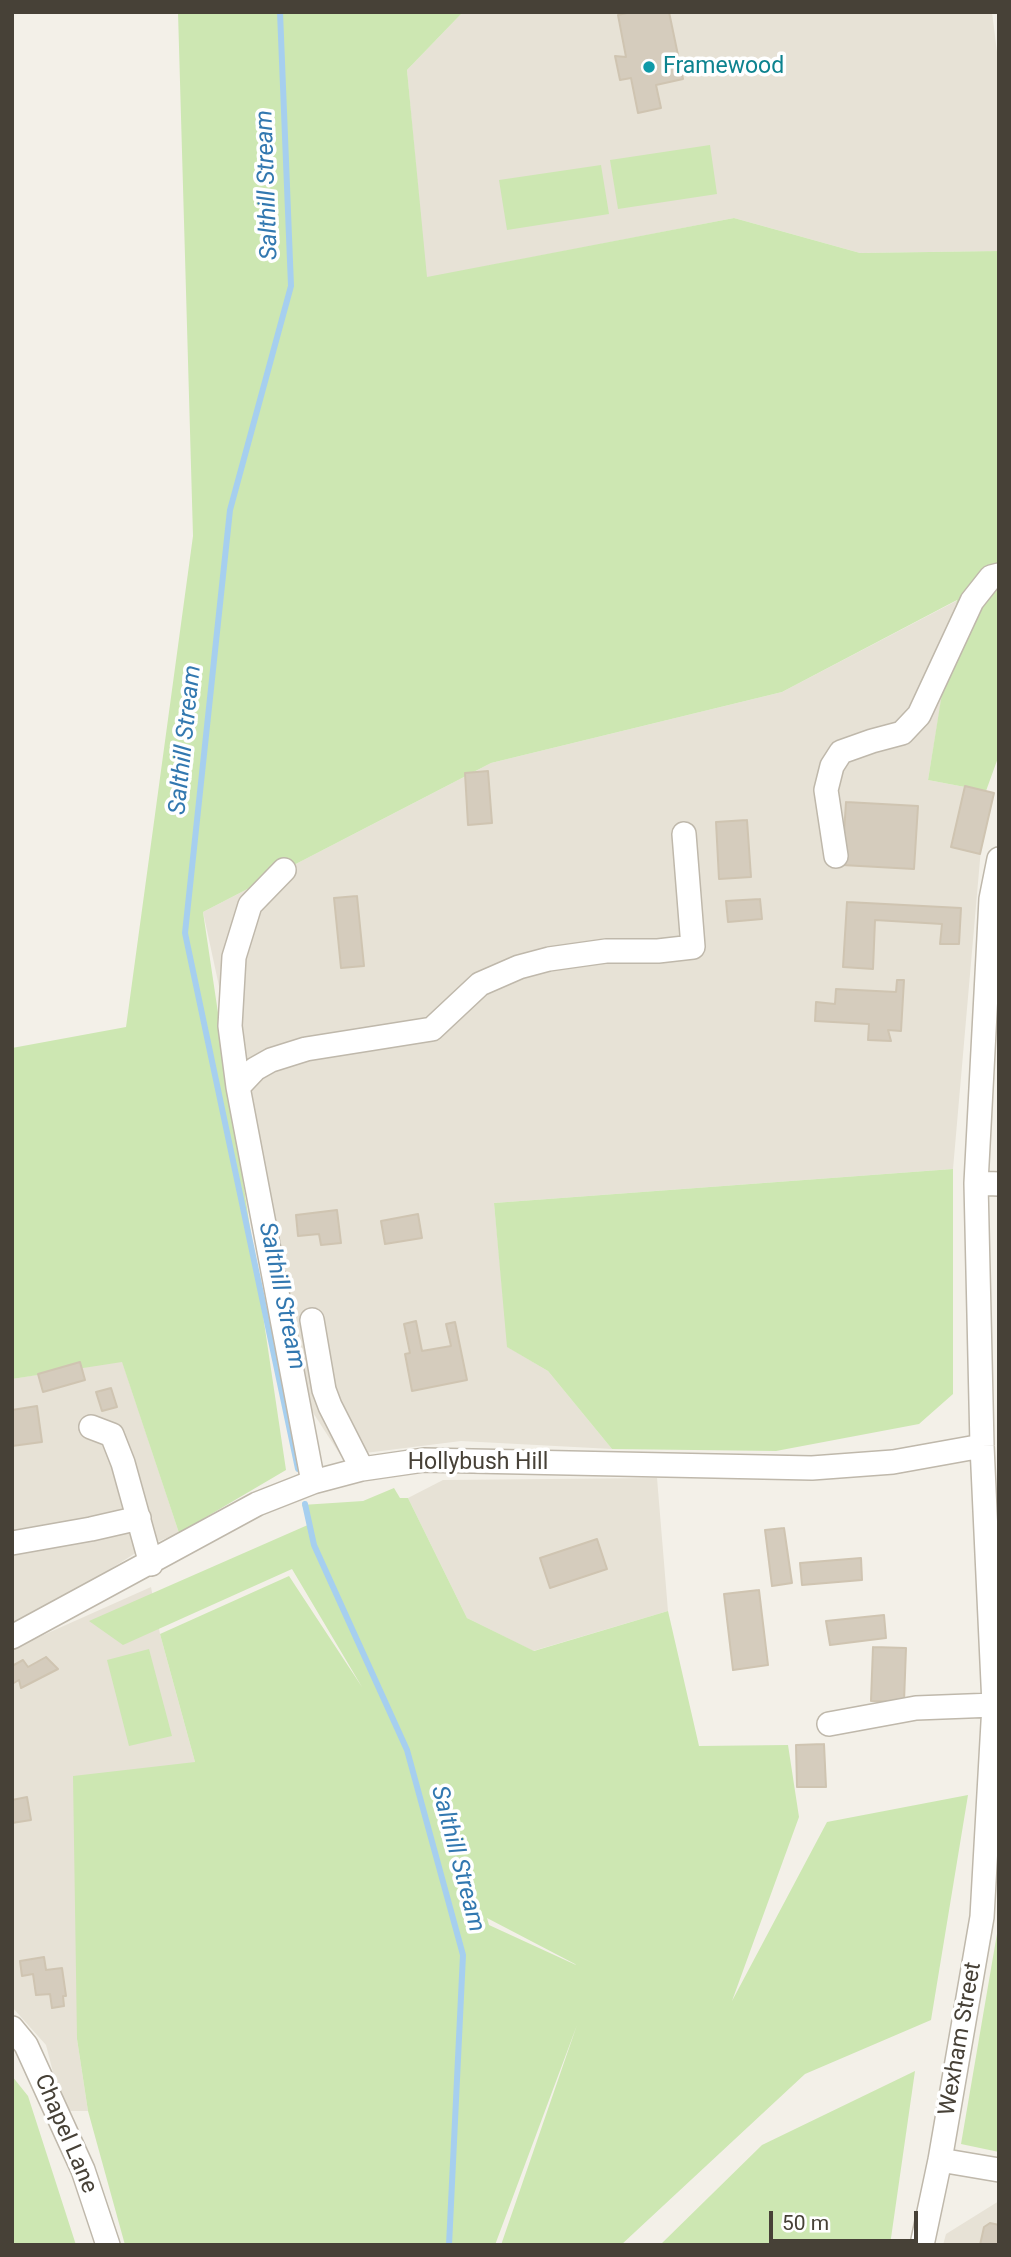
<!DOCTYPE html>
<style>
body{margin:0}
#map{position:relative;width:1011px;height:2257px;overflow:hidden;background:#f3f0e8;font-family:Roboto,sans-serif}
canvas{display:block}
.frame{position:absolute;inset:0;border:14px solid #474137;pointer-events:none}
.scale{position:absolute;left:769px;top:2211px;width:149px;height:32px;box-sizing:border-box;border:4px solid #474137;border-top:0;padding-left:9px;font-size:21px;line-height:24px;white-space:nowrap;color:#474137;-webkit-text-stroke:5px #fff;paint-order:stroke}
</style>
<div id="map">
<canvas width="1011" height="2257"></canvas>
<div class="frame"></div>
<div class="scale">50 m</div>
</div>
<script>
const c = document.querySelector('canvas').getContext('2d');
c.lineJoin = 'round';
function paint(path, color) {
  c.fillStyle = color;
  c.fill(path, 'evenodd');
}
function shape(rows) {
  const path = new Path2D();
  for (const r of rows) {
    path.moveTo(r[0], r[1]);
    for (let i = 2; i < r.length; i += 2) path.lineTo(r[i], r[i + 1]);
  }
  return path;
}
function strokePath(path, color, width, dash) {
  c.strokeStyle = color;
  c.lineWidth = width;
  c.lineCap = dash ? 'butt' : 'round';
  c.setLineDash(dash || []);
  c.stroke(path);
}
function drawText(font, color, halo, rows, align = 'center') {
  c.font = font + ' Roboto,sans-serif';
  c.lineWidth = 7;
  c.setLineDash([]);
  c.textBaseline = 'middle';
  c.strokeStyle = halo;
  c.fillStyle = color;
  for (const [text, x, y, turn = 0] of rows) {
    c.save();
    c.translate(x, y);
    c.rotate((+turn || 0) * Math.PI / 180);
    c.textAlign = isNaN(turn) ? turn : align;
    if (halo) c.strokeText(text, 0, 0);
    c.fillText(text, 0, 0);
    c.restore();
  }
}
const residential = shape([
 [463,12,992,12,999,68,999,251,860,253,734,218,426,278,407,70],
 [958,600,928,780,986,791,953,1169,494,1203,508,1347,548,1371,612,1449,461,1441,341,1456,310,1408,203,912,491,763,782,692],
 [122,1361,179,1533,145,1547,98,1577,12,1625,12,1379],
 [657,1478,668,1611,533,1651,467,1618,408,1498,443,1480],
 [151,1587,160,1634,195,1762,77,2039,88,2111,63,2111,46,2045,12,2007,12,1649],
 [999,2201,999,2245,943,2245,946,2234]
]);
const green = shape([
 [178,12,463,12,407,70,427,277,734,218,860,253,999,251,999,755,986,791,928,780,957,600,782,692,491,763,203,912,286,1470,179,1533,122,1362,12,1379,12,1048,126,1027,193,536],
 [710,145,717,194,618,209,610,160],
 [601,165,609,214,507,230,499,180],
 [953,1169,953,1394,919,1424,776,1451,612,1449,548,1371,507,1347,494,1203],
 [394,1488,400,1498,408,1498,467,1618,534,1651,668,1611,699,1746,788,1745,799,1817,732,2001,827,1822,968,1795,931,2020,805,2074,621,2245,501,2245,577,2025,495,2245,125,2245,88,2111,77,2039,73,1776,195,1762,160,1634,289,1576,362,1687,292,1569,123,1645,89,1621,310,1524,302,1505,363,1501],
 [487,1918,575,1964,576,1965,489,1925],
 [149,1649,172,1736,129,1746,107,1660],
 [999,1922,999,2152,961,2144],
 [915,2071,890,2245,660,2245,762,2145],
 [12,2076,28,2096,76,2245,12,2245]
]);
const stream = shape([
 [280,12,291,286,230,510,185,933,298,1469],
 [305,1504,314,1545,407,1750,463,1955,449,2245]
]);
const building = shape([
 [631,12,669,12,683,79,656,85,661,108,638,113,631,78,620,80,615,56,626,57,618,15,631,12],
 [488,771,492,823,468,825,465,773,488,771],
 [965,786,994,793,980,854,951,847,965,786],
 [846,802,918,806,914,869,842,865,846,802],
 [747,820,751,877,719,879,716,822,747,820],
 [357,896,364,966,341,968,334,898,357,896],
 [760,899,762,919,728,922,726,901,760,899],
 [847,902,961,908,959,944,940,944,942,924,875,920,873,969,843,967,847,902],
 [897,980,904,980,901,1031,888,1030,891,1041,868,1040,869,1024,815,1021,816,1002,835,1004,836,989,896,992,897,980],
 [337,1210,341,1243,321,1245,319,1234,298,1236,296,1215,337,1210],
 [418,1214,422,1238,385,1244,381,1221,418,1214],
 [416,1321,422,1351,451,1346,446,1324,455,1322,467,1380,412,1391,405,1354,410,1353,404,1324,416,1321],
 [80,1362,85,1380,43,1392,38,1374,80,1362],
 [111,1388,117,1407,102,1411,96,1392,111,1388],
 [37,1406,42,1442,12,1446,12,1410,37,1406],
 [784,1528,792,1583,772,1586,765,1530,784,1528],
 [597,1539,607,1569,550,1588,540,1558,597,1539],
 [861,1558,862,1580,802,1585,800,1563,861,1558],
 [759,1590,768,1665,733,1670,724,1594,759,1590],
 [884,1615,886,1638,830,1645,826,1621,884,1615],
 [873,1647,906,1648,904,1702,871,1701,873,1647],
 [46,1657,58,1669,21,1688,19,1680,12,1684,12,1666,23,1660,28,1667,46,1657],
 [824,1744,826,1787,797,1787,796,1745,824,1744],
 [27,1797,31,1820,12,1823,12,1800,27,1797],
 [44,1957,46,1970,62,1968,66,1996,63,1996,64,2006,52,2008,50,1994,36,1995,33,1974,22,1976,20,1961,44,1957],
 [990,2223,999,2225,999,2245,980,2245,984,2227,990,2223]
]);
const minor = shape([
 [836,856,826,790,832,766,841,752,872,741,902,733,919,715,972,601,991,577,999,575],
 [284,870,250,905,234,957,230,1026,238,1087,313,1482],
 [238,1087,255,1069,271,1060,306,1049,432,1029,480,984,519,967,549,959,606,951,658,951,693,947,684,834],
 [976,1183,999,1184],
 [312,1320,324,1390,330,1406,362,1469],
 [91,1427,112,1435,123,1463,151,1564],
 [12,1543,91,1529,139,1518],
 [12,1637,257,1504,313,1482,362,1469,424,1460,812,1468,893,1462,982,1446],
 [829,1724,916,1708,994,1705],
 [12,2028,26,2045,83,2170,108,2245],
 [940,2160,999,2170],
 [922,2245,940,2160,982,1917,994,1705,982,1446,976,1183,991,899,999,859]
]);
const markers = [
 [649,67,7,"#0f9aa8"]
];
const cultureNames = [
 ["Framewood",663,67]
];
const streetNames = [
 ["Hollybush Hill",478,1463],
 ["Wexham Street",961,2039,-80],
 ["Chapel Lane",65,2134,67]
];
const waterNames = [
 ["Salthill Stream",268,185,-92],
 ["Salthill Stream",186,740,-84],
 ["Salthill Stream",281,1296,78],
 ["Salthill Stream",457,1859,75]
];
paint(residential, '#e7e2d6');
paint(green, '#cde7b2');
strokePath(stream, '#a6cfef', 6);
paint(building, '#d5ccbd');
strokePath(building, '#cfc4b1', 2);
strokePath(minor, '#bfb8ab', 26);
strokePath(minor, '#fff', 23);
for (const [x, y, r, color] of markers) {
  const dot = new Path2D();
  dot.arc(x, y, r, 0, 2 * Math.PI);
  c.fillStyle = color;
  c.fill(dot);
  strokePath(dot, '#fff', 2.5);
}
drawText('23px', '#0d838f', '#fff', cultureNames, 'left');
drawText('23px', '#474137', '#fff', streetNames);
drawText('italic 24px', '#3278b0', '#fff', waterNames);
</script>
